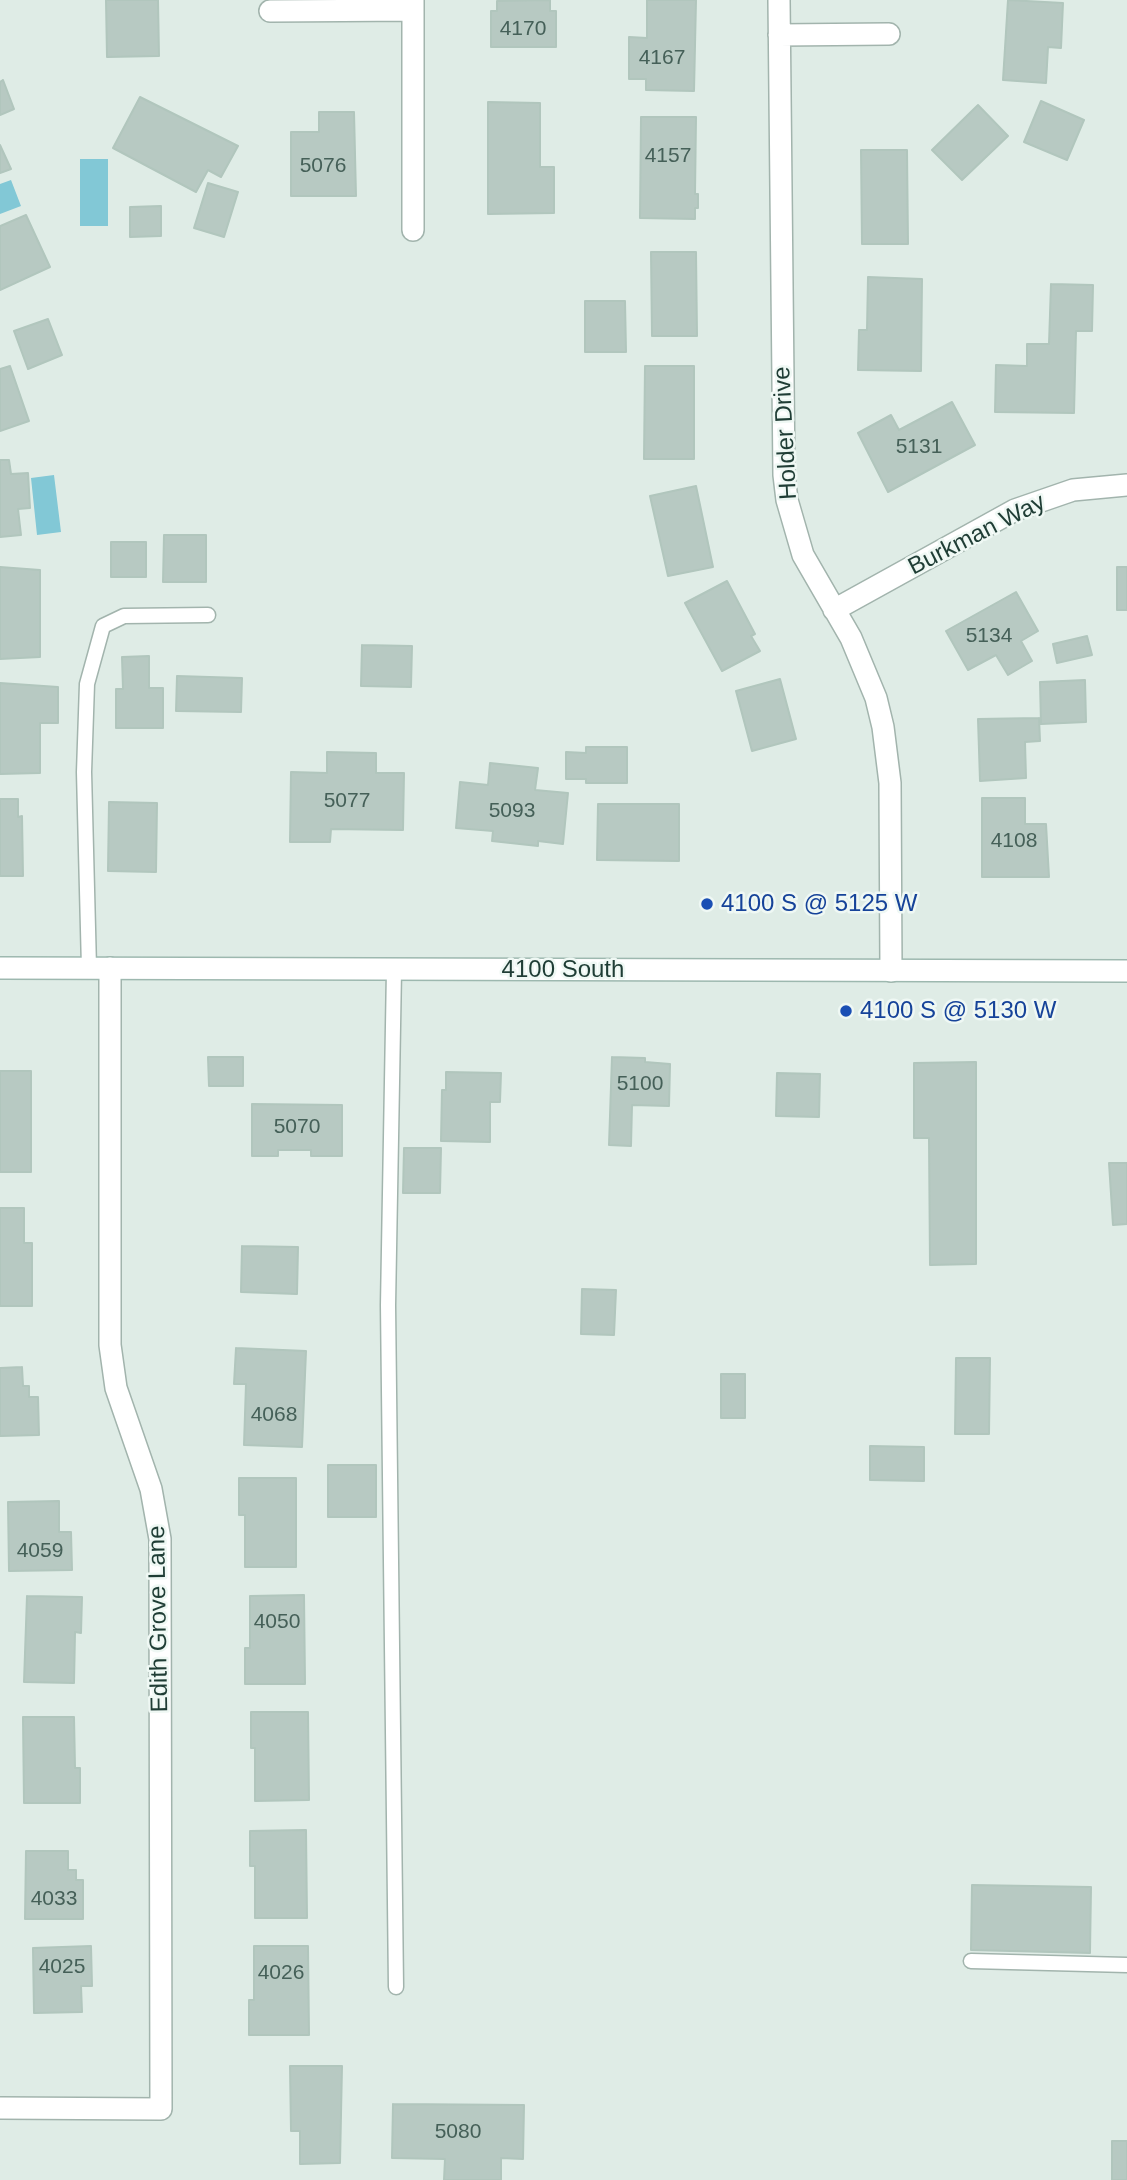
<!DOCTYPE html>
<style>
body{margin:0}
canvas{display:block;background:#dfece6}
</style>
<canvas width="1127" height="2180"></canvas>
<script>
const c = document.querySelector('canvas').getContext('2d');
c.lineJoin = 'round';
function paint(path, color) {
  c.fillStyle = color;
  c.fill(path, 'evenodd');
}
function shape(rows) {
  const path = new Path2D();
  for (const r of rows) {
    path.moveTo(r[0], r[1]);
    for (let i = 2; i < r.length; i += 2) path.lineTo(r[i], r[i + 1]);
  }
  return path;
}
function strokePath(path, color, width, dash) {
  c.strokeStyle = color;
  c.lineWidth = width;
  c.lineCap = dash ? 'butt' : 'round';
  c.setLineDash(dash || []);
  c.stroke(path);
}
function drawText(font, color, halo, rows, align = 'center') {
  c.font = font + ' Arial,sans-serif';
  c.lineWidth = 5;
  c.setLineDash([]);
  c.textBaseline = 'middle';
  c.strokeStyle = halo;
  c.fillStyle = color;
  for (const [text, x, y, turn = 0] of rows) {
    c.save();
    c.translate(x, y);
    c.rotate((+turn || 0) * Math.PI / 180);
    c.textAlign = isNaN(turn) ? turn : align;
    if (halo) c.strokeText(text, 0, 0);
    c.fillText(text, 0, 0);
    c.restore();
  }
}
const water = shape([
 [80,159,108,159,108,226,80,226],
 [11,180,21,206,0,214,0,184],
 [54,475,61,532,37,535,31,478]
]);
const building = shape([
 [106,0,158,0,159,56,107,57,106,0],
 [550,0,550,11,556,11,556,47,491,47,491,11,497,11,497,1,550,0],
 [647,0,696,0,694,91,646,90,646,79,629,79,629,37,647,38,647,0],
 [1008,0,1063,3,1061,48,1048,47,1046,83,1003,80,1008,0],
 [3,80,14,109,0,115,0,82,3,80],
 [140,97,238,146,221,177,208,170,196,192,113,148,140,97],
 [1041,101,1084,120,1067,160,1024,142,1041,101],
 [488,102,540,103,540,167,554,167,554,213,488,214,488,102],
 [978,105,1008,136,962,180,932,150,978,105],
 [319,112,354,112,356,196,291,196,291,132,319,132,319,112],
 [641,117,696,117,695,194,698,194,698,208,695,208,695,219,640,218,641,117],
 [0,145,11,169,0,173,0,145],
 [861,150,907,150,908,244,862,244,861,150],
 [208,183,238,192,224,237,194,228,208,183],
 [161,206,161,236,130,237,130,207,161,206],
 [26,215,50,267,0,290,0,226,26,215],
 [651,252,696,252,697,336,652,336,651,252],
 [868,277,922,279,921,371,858,370,859,330,867,330,868,277],
 [1051,284,1093,285,1092,331,1076,331,1074,413,995,412,996,365,1027,366,1027,344,1049,344,1051,284],
 [585,301,625,301,626,352,585,352,585,301],
 [48,319,62,355,28,369,14,331,48,319],
 [10,366,29,421,0,431,0,369,10,366],
 [645,366,694,366,694,459,644,459,645,366],
 [952,402,975,445,888,492,858,433,891,415,899,430,952,402],
 [0,460,9,460,11,474,28,473,30,508,18,509,21,535,0,537,0,460],
 [696,486,713,567,668,576,650,496,696,486],
 [164,535,206,535,206,582,163,582,164,535],
 [111,542,146,542,146,577,111,577,111,542],
 [0,567,40,570,40,657,0,659,0,567],
 [1117,567,1127,567,1127,610,1117,610,1117,567],
 [727,581,755,634,751,636,760,651,722,671,685,603,727,581],
 [1016,592,1038,631,1021,641,1032,661,1008,675,996,655,968,670,946,631,1016,592],
 [1087,636,1092,655,1057,663,1053,644,1087,636],
 [362,645,412,646,411,687,361,686,362,645],
 [149,656,149,688,163,688,163,728,116,728,116,689,123,689,122,657,149,656],
 [177,676,242,678,241,712,176,711,177,676],
 [780,679,796,739,752,751,736,691,780,679],
 [1085,680,1086,722,1041,724,1040,682,1085,680],
 [0,683,58,687,58,723,40,723,40,773,0,774,0,683],
 [1039,718,1040,741,1025,742,1026,778,980,781,978,719,1039,718],
 [586,747,627,747,627,783,586,783,586,779,566,779,566,752,586,753,586,747],
 [327,752,376,753,376,773,404,773,403,830,331,829,330,842,290,842,291,772,327,773,327,752],
 [490,763,538,768,535,790,568,793,563,844,538,841,538,846,492,841,493,831,456,828,460,782,488,785,490,763],
 [982,798,1025,798,1025,824,1046,824,1049,877,982,877,982,798],
 [0,799,18,799,18,817,22,816,23,876,0,876,0,799],
 [109,802,157,803,156,872,108,871,109,802],
 [598,804,679,804,679,861,597,860,598,804],
 [208,1057,243,1057,243,1086,209,1086,208,1057],
 [612,1057,645,1058,645,1062,670,1064,669,1106,632,1105,631,1146,609,1145,612,1057],
 [976,1062,976,1264,930,1265,929,1138,914,1138,914,1063,976,1062],
 [0,1071,31,1071,31,1172,0,1172,0,1071],
 [446,1072,501,1073,500,1102,490,1102,490,1142,441,1141,442,1090,446,1090,446,1072],
 [777,1073,820,1074,819,1117,776,1116,777,1073],
 [252,1104,342,1105,342,1156,311,1156,311,1150,278,1150,278,1156,252,1156,252,1104],
 [404,1148,441,1148,440,1193,403,1193,404,1148],
 [1109,1163,1127,1163,1127,1224,1113,1225,1109,1163],
 [0,1208,24,1208,24,1243,32,1243,32,1306,0,1306,0,1208],
 [242,1246,298,1247,297,1294,241,1292,242,1246],
 [582,1289,616,1290,614,1335,581,1334,582,1289],
 [236,1348,306,1351,302,1447,244,1445,246,1384,234,1384,236,1348],
 [956,1358,990,1358,989,1434,955,1434,956,1358],
 [22,1367,23,1386,29,1386,29,1397,38,1397,39,1435,0,1436,0,1368,22,1367],
 [721,1374,745,1374,745,1418,721,1418,721,1374],
 [870,1446,924,1447,924,1481,870,1480,870,1446],
 [328,1465,376,1465,376,1517,328,1517,328,1465],
 [239,1478,296,1478,296,1567,245,1567,245,1515,239,1515,239,1478],
 [59,1501,59,1532,71,1532,72,1570,9,1571,8,1502,59,1501],
 [304,1595,305,1684,245,1684,245,1648,250,1648,250,1596,304,1595],
 [27,1596,82,1597,81,1633,75,1632,74,1683,24,1682,27,1596],
 [251,1712,308,1712,309,1800,255,1801,255,1748,251,1748,251,1712],
 [23,1717,74,1717,75,1768,80,1768,80,1803,24,1803,23,1717],
 [306,1830,307,1918,255,1918,255,1866,250,1866,250,1831,306,1830],
 [26,1851,68,1851,68,1870,76,1870,76,1880,83,1880,83,1919,25,1919,26,1851],
 [972,1885,1091,1887,1090,1953,971,1950,972,1885],
 [91,1946,92,1986,81,1986,82,2012,34,2013,33,1948,91,1946],
 [254,1946,308,1946,309,2035,249,2035,249,2000,254,2000,254,1946],
 [290,2066,342,2066,340,2163,300,2164,300,2131,291,2131,290,2066],
 [393,2104,524,2105,523,2159,501,2158,501,2180,444,2180,445,2159,392,2158,393,2104],
 [1112,2141,1127,2141,1127,2180,1112,2180,1112,2141]
]);
const lane = shape([
 [89,968,84,772,87,684,103,626,124,616,208,615],
 [394,970,388,1305,396,1987],
 [971,1961,1127,1965]
]);
const street = shape([
 [413,0,413,230],
 [779,0,784,475,787,500,803,555,851,638,876,698,883,727,890,783,891,971],
 [270,11,413,10],
 [779,35,889,34],
 [834,610,1015,510,1073,490,1127,485],
 [0,2108,161,2109,160,1539,151,1489,116,1388,110,1345,110,968]
]);
const secondary = shape([
 [0,968,1127,971]
]);
const markers = [
 [707,904,7,"#1a4fb4"],
 [846,1011,7,"#1a4fb4"]
];
const numberNames = [
 ["4170",523,29],
 ["4167",662,58],
 ["4157",668,156],
 ["5076",323,166],
 ["5131",919,447],
 ["5134",989,636],
 ["5077",347,801],
 ["5093",512,811],
 ["4108",1014,841],
 ["5100",640,1084],
 ["5070",297,1127],
 ["4068",274,1415],
 ["4059",40,1551],
 ["4050",277,1622],
 ["4033",54,1899],
 ["4025",62,1967],
 ["4026",281,1973],
 ["5080",458,2132]
];
const streetNames = [
 ["Holder Drive",786,433,-93],
 ["Burkman Way",977,535,-27],
 ["4100 South",563,970],
 ["Edith Grove Lane",159,1619,-91]
];
const transitNames = [
 ["4100 S @ 5125 W",721,904],
 ["4100 S @ 5130 W",860,1011]
];
paint(water, '#82c8d6');
paint(building, '#b7c9c2');
strokePath(building, '#b1c6bd', 2);
strokePath(lane, '#a2b4ad', 17);
strokePath(street, '#a2b4ad', 24);
strokePath(secondary, '#9db8af', 24);
strokePath(lane, '#fff', 14);
strokePath(street, '#fff', 21);
strokePath(secondary, '#fff', 21);
for (const [x, y, r, color] of markers) {
  const dot = new Path2D();
  dot.arc(x, y, r, 0, 2 * Math.PI);
  c.fillStyle = color;
  c.fill(dot);
  strokePath(dot, '#eff8f4', 2.5);
}
drawText('21px', '#456058', null, numberNames);
drawText('24px', '#1f3d35', '#eff8f4', streetNames);
drawText('24px', '#164399', '#eff8f4', transitNames, 'left');
</script>
